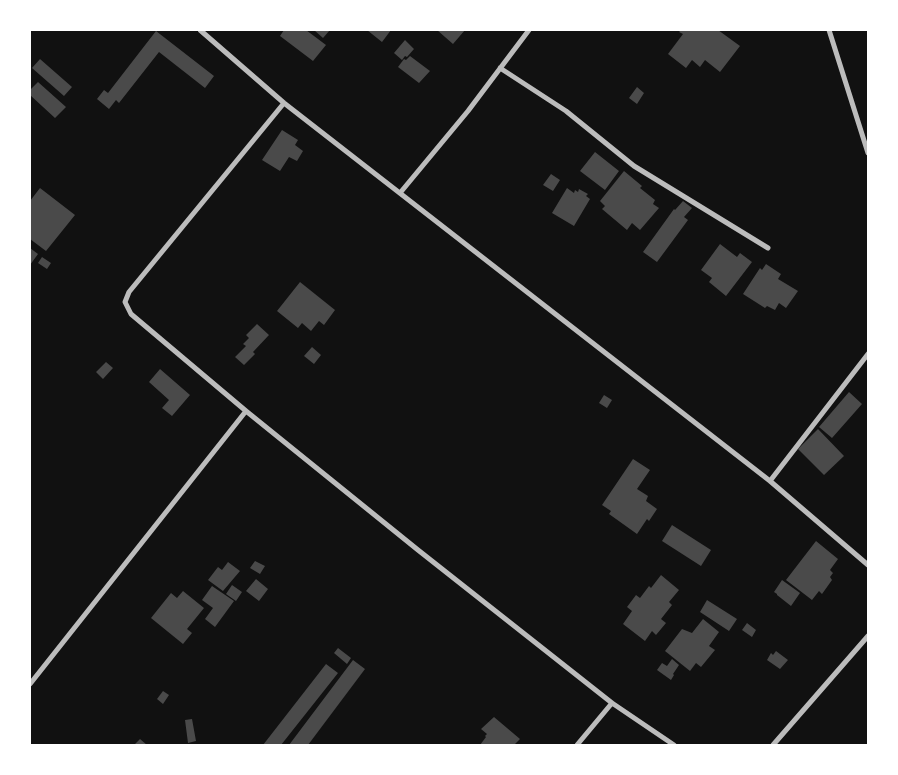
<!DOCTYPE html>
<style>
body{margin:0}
#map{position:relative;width:898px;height:775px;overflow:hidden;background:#111;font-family:"PT Sans",sans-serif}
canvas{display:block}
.frame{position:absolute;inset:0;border:31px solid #fff;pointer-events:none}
</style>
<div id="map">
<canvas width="898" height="775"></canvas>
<div class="frame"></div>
</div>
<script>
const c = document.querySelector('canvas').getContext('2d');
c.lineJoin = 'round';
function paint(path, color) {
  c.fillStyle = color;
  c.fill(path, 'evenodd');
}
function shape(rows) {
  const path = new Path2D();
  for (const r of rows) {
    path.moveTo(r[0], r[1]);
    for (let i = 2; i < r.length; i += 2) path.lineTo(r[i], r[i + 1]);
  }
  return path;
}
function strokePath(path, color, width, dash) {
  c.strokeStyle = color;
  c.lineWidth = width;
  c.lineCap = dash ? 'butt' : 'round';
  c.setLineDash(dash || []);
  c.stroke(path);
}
const building = shape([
 [284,30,306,30,326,45,313,61,280,36],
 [314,30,330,30,323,38],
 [367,30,391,30,382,42],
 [437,30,465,30,453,44],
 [681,30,718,30,740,46,720,72,705,60,700,67,692,60,686,68,668,54,683,34,679,32],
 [156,31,214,76,205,88,159,52,119,103,116,100,109,109,97,99,104,90,108,93],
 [405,40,414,49,407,57,405,56,402,60,394,53],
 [410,56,430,71,419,83,398,67,404,59,406,60],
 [40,59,72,87,64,96,32,68],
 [38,82,66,107,55,118,30,95,30,90],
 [637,87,644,93,637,104,629,98],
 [282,130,298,140,295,145,303,151,297,161,289,157,280,171,262,160],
 [595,152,619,171,605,190,580,171],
 [624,171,642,186,640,188,655,200,653,204,659,208,640,230,632,223,627,230,602,209,605,206,600,201],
 [551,174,560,180,553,191,543,185],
 [40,188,75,215,46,251,30,239,30,201],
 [567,188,574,193,575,190,578,192,579,189,588,194,586,196,590,199,574,226,552,213],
 [683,201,692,208,684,217,688,220,657,262,643,252,674,209,675,210],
 [720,244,737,257,740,253,752,262,726,296,709,282,712,278,701,270],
 [30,248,38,254,30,265],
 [42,257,51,263,47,269,38,263],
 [766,264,781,274,778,279,798,291,786,308,779,303,775,310,767,306,765,308,743,294,760,268,762,270],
 [300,282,335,310,324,325,319,321,311,331,302,323,298,328,277,311],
 [257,324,269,335,253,352,255,354,244,365,235,357,246,346,243,344,249,338,246,335],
 [312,347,321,355,314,364,304,356],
 [106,362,113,368,103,379,96,372],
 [160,369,190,395,172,416,162,408,169,400,149,382],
 [849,392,862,404,832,438,819,427],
 [604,395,612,400,607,408,599,403],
 [818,429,844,456,824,475,798,449],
 [633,459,650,470,637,489,648,496,646,501,657,509,649,521,647,519,637,534,609,514,611,511,602,505],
 [672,525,711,550,701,566,662,541],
 [816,541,838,559,830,570,833,573,830,577,832,580,822,594,819,591,812,600,786,580],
 [255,561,265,566,260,574,250,568],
 [228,562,240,571,223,591,208,580,218,567,222,570],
 [661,575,679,590,669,602,672,605,661,619,666,623,656,635,652,631,645,641,623,624,632,611,627,607,636,595,640,598,649,586,651,588],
 [256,579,268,589,259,601,246,591],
 [782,580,800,593,791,606,777,595,777,594,774,592],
 [232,585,242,592,236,601,226,594],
 [212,586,234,601,215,627,205,619,213,608,202,600],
 [183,591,204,608,187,629,192,633,183,644,151,618,171,593,177,598],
 [707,600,737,619,729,631,700,612],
 [703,619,719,632,709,646,715,650,701,667,696,663,690,671,665,651,682,629,692,633],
 [747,623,756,630,752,637,742,630],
 [338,648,351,658,347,664,334,653],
 [776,651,788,660,780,669,767,660,771,653,773,655],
 [672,659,679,665,673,674,674,675,671,680,657,670,662,663,667,666],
 [353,660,365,669,308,745,289,745],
 [326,664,338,673,281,745,263,745],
 [163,691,169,695,163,704,157,699],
 [494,717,520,739,514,745,480,745,486,737,485,736,487,734,481,729],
 [192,719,196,741,188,743,185,720],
 [140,739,147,745,134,745]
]);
const minor = shape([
 [200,30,284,103,770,481,868,565],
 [829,30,868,153],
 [500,68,566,111,634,166,768,248],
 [400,193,468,111,529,30],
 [246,411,418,550,612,703,674,745],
 [770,481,868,354],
 [30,684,246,411,131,314,125,302,129,292,284,103],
 [577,745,612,703],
 [773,745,868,636]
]);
paint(building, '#4a4a4a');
strokePath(minor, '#bcbcbc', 5);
</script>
